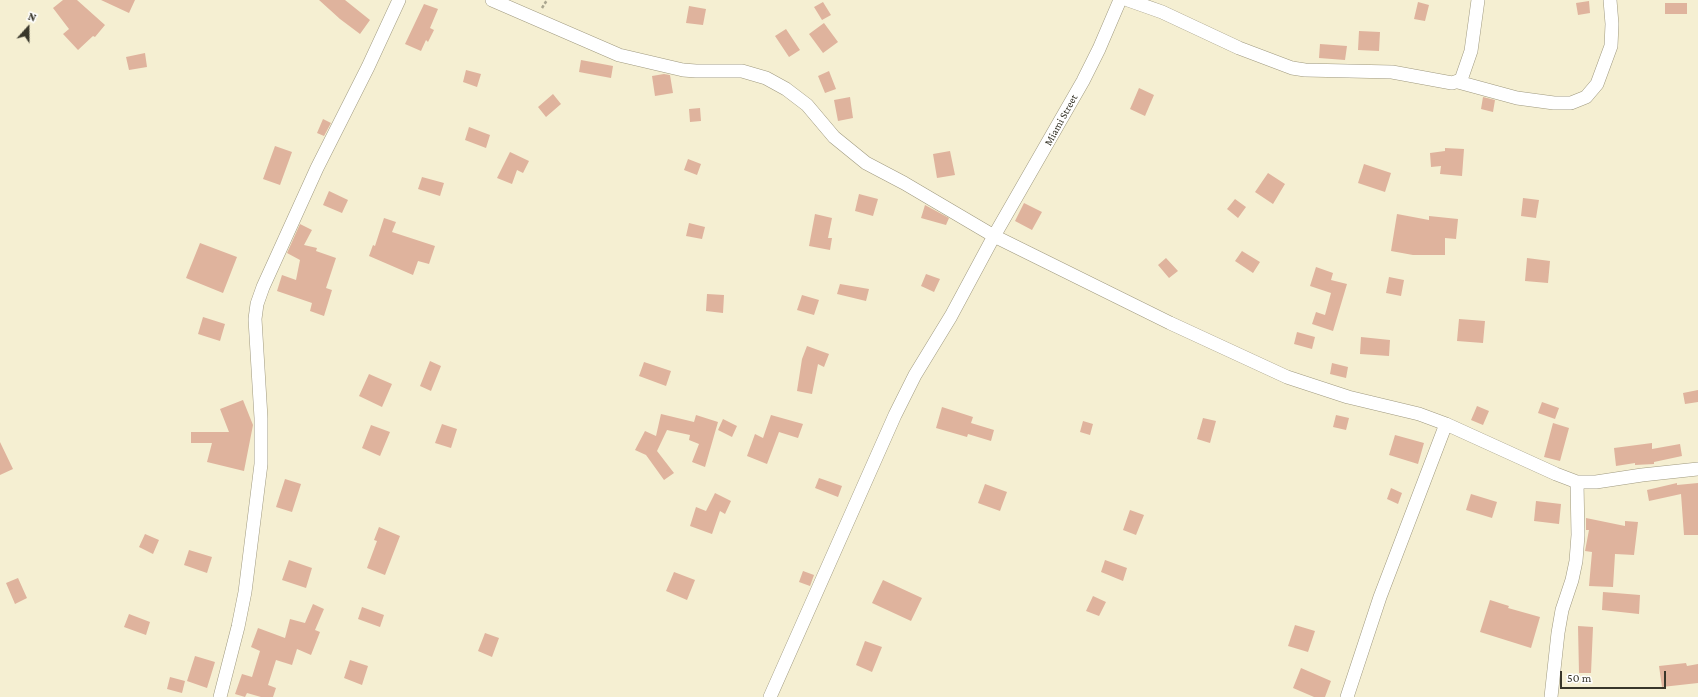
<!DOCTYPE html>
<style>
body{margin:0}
#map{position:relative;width:1698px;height:697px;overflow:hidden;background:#f5efd2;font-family:"Crimson Pro",serif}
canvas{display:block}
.north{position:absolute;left:8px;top:8px;width:40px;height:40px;-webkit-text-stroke:3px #fff;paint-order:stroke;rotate:21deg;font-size:11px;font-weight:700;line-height:16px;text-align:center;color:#38362a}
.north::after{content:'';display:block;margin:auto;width:14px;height:18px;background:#38362a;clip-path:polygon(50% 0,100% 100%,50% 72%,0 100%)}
.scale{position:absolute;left:1560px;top:671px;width:106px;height:18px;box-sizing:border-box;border:2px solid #38362a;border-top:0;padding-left:5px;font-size:12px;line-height:14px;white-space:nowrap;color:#38362a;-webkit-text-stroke:3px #fff;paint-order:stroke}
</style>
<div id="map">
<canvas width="1698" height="697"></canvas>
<div class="north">N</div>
<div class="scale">50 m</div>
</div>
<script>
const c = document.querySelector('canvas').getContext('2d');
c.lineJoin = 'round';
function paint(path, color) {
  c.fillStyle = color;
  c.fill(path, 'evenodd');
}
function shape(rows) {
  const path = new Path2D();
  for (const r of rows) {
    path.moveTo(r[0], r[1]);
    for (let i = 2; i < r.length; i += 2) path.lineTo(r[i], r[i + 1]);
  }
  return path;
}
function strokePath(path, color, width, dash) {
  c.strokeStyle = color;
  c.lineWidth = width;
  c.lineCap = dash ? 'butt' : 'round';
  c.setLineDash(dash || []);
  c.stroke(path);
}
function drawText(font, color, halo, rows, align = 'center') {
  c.font = font + ' "Crimson Pro",serif';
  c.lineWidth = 4;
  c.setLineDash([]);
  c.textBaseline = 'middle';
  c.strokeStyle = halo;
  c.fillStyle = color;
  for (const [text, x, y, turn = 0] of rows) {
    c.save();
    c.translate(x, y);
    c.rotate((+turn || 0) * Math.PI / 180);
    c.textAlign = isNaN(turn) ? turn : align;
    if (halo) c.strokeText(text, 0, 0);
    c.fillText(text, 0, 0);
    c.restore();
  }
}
const building = shape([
 [63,0,77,0,105,25,95,37,93,36,78,50,63,34,69,29,53,8],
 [101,0,135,0,129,13],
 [319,0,345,0,370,20,360,34,340,19],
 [1589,1,1590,13,1578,15,1576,3],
 [823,2,831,15,822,20,814,7],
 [1418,2,1429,5,1425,21,1414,19],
 [1665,3,1687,3,1687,14,1665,14],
 [424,4,438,9,430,28,434,30,428,42,426,40,421,51,405,44],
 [689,6,706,9,703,25,686,23],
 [824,23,838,42,823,53,809,34],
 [786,29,800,50,789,57,775,36],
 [1359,31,1380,32,1379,51,1358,50],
 [1320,44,1347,46,1345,60,1319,58],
 [145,53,147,67,129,70,126,57],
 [581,60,613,66,611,78,579,72],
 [466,70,481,74,477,87,463,82],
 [829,71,836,89,825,93,818,76],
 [664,74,670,75,673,93,655,96,652,76],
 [1139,88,1154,95,1145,116,1130,109],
 [553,94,561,104,546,117,538,107],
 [850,97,853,118,838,121,834,100],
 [1483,97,1495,100,1493,112,1481,109],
 [700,108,701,121,690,122,689,109],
 [323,119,331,123,324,136,317,133],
 [469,127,490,135,486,148,465,140],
 [275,146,292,152,280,185,263,179],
 [1445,148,1464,149,1462,176,1440,174,1441,166,1431,167,1430,153,1445,151],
 [950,151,955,175,937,178,933,154],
 [510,152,529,161,523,173,517,170,512,184,497,178],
 [688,159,701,164,697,175,684,170],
 [1364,164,1391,173,1385,192,1358,183],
 [1268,173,1285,184,1273,204,1255,192],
 [422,177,444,183,440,196,418,189],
 [329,191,348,200,342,213,323,205],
 [859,194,878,199,873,216,855,211],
 [1523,198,1539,200,1536,218,1521,216],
 [1235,199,1246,207,1238,218,1227,209],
 [1024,203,1042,212,1032,230,1015,221],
 [925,205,949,218,946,225,921,218],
 [815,214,832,218,828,238,832,238,830,250,809,246],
 [1397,214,1429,220,1429,216,1458,219,1456,239,1445,238,1445,255,1413,255,1391,251],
 [384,218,396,222,392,232,435,246,429,264,418,261,413,275,369,256,373,245,375,246],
 [689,223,705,227,702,239,686,236],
 [300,224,312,230,304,245,317,248,316,251,336,258,326,288,332,290,324,316,310,311,312,303,277,291,282,275,296,280,300,260,287,253],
 [200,243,237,257,223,293,186,278],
 [1242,251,1260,262,1253,273,1235,261],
 [1166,258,1178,271,1169,278,1158,265],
 [1527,258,1550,261,1548,283,1525,281],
 [1316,267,1333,273,1331,280,1347,284,1333,331,1312,324,1316,312,1325,315,1331,293,1310,286],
 [926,274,940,279,934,292,921,286],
 [1389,277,1404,280,1401,296,1386,293],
 [840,284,869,289,866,301,837,294],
 [707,294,724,295,723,313,706,311],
 [802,295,819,300,814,315,797,310],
 [203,317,225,324,220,341,198,334],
 [1459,319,1485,321,1483,343,1457,341],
 [1297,332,1315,337,1312,349,1294,344],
 [1361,337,1390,340,1389,356,1360,354],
 [807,346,829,354,824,367,818,364,812,394,797,391,802,359],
 [430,361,441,366,431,391,420,386],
 [644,362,671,371,666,386,639,376],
 [1332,363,1348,367,1346,378,1330,374],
 [369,374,392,384,382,407,359,396],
 [1698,390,1698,402,1685,404,1683,393],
 [243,400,253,425,244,471,207,462,212,443,191,443,191,432,229,432,220,409],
 [1542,402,1559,408,1555,419,1538,413],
 [1477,406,1489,411,1483,425,1471,420],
 [942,407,973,417,971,423,994,430,991,441,968,434,967,437,936,428],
 [661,414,694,422,696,415,718,422,705,467,692,462,699,444,689,440,690,435,667,430,657,451,674,473,664,480,646,455,635,450,645,431,656,436],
 [771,415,803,424,798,438,779,432,767,464,747,456,755,434,763,438],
 [1336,415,1349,418,1346,430,1333,427],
 [1203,418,1216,421,1210,443,1197,439],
 [723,419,737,426,732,437,718,430],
 [1083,421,1093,424,1090,435,1080,432],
 [1553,423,1569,428,1560,461,1544,457],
 [442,424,457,429,451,448,435,443],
 [371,425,390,432,380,456,362,448],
 [1395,435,1424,443,1418,464,1389,455],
 [0,442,13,469,0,475],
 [1652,443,1652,449,1680,444,1682,456,1654,462,1654,464,1635,465,1635,463,1616,466,1614,448],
 [819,478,842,486,838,497,815,488],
 [285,479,301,484,292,512,276,507],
 [1677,483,1677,485,1698,483,1698,535,1684,535,1681,494,1649,501,1647,490],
 [985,484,1007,492,1000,511,978,503],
 [1391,488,1402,493,1398,504,1387,499],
 [715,493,731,501,725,514,720,511,712,534,690,526,696,507,706,511],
 [1471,494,1497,502,1492,518,1466,510],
 [1536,501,1561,504,1559,524,1534,521],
 [1130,510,1144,515,1136,535,1123,530],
 [1586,518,1625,526,1625,521,1638,522,1634,555,1615,554,1613,587,1589,586,1592,552,1585,551,1589,530,1586,530],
 [379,527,400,536,385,575,367,568,377,541,374,540],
 [145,534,159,540,153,554,139,547],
 [189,550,212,557,207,573,184,565],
 [289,560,312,568,306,588,282,580],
 [1105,560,1127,568,1123,581,1101,572],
 [803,571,814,575,810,586,799,582],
 [674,572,695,580,687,600,666,591],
 [18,578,27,598,15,604,6,583],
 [883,580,922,598,911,621,872,603],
 [1603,592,1640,595,1639,614,1602,610],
 [1093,596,1106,602,1099,616,1086,611],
 [1490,600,1509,606,1508,608,1540,617,1531,648,1480,632],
 [313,604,324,609,315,630,320,632,311,655,297,649,292,665,276,660,268,685,276,688,273,697,261,697,247,693,245,697,235,694,242,674,252,677,260,651,251,647,258,628,285,638,290,619,305,623],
 [362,607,384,615,380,627,358,619],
 [129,614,150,622,146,635,124,627],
 [1295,625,1315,631,1308,652,1288,646],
 [1578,626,1593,627,1591,673,1579,673],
 [485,633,499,638,492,657,478,651],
 [865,641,882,647,872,672,856,665],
 [195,656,215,662,207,688,187,681],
 [350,660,368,666,362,685,344,678],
 [1686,663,1687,666,1698,664,1698,683,1662,687,1659,666],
 [1301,668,1331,681,1325,697,1314,697,1293,688],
 [170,677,185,681,182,693,167,689]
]);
const path = shape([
 [542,8,547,0]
]);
const street = shape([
 [492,0,619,55,683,70,696,71,742,71,766,78,786,89,807,105,834,137,866,163,904,183,994,236,1170,323,1287,377,1348,397,1419,414,1446,424,1556,474,1577,482,1596,482,1642,475,1698,469],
 [1128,0,1162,12,1239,48,1292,68,1305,70,1392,72,1452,83,1461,80,1471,51,1478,0],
 [1458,82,1517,98,1554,103,1571,103,1586,97,1597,84,1611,46,1612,24,1610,0],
 [220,697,238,627,245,592,261,464,261,418,255,319,257,304,263,287,317,168,368,67,399,0],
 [770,697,895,415,915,375,951,316,994,236,1083,81,1099,49,1120,0],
 [1347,697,1380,597,1446,424],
 [1551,697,1558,633,1562,610,1572,580,1576,561,1578,535,1577,482]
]);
const streetNames = [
 ["Miami Street",1061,120,-61]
];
paint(building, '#dfb39d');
strokePath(street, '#9f997f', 14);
strokePath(path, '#a9a58f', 2.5, [3, 2]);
strokePath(street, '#fff', 13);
drawText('11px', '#38362a', '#fff', streetNames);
</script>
